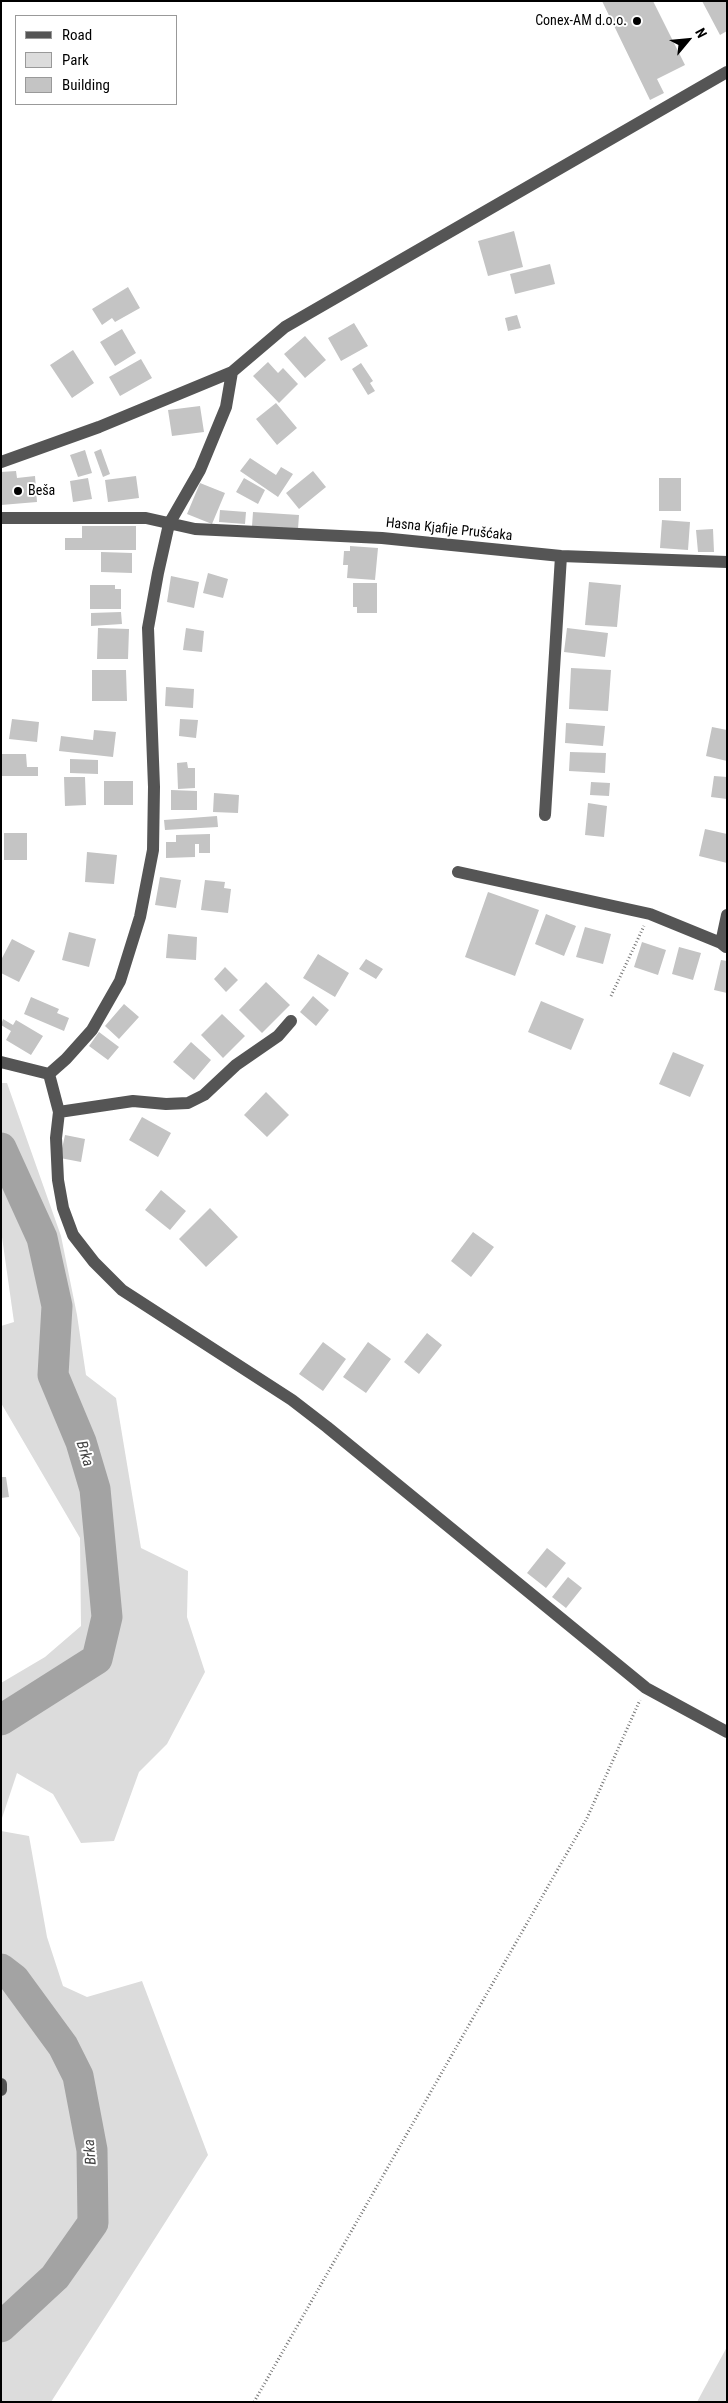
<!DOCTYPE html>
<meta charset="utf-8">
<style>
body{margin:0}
#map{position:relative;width:728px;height:2403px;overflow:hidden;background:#fff;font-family:"Roboto Condensed",sans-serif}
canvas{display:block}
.frame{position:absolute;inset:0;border:2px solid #000;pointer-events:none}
.legend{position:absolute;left:15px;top:15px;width:162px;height:90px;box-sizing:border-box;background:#fff;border:1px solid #999;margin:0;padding:6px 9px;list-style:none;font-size:15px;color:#000}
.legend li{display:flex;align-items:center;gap:10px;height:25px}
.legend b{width:25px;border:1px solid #999}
.north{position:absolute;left:663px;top:15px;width:50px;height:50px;-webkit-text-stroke:4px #fff;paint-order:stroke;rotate:62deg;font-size:14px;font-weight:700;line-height:20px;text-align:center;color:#000}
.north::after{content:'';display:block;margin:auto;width:18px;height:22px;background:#000;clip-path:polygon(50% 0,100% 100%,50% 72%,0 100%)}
</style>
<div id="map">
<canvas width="728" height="2403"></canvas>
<div class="frame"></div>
<ul class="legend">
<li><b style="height:6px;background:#555"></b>Road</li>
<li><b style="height:14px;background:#dcdcdc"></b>Park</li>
<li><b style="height:14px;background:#c4c4c4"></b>Building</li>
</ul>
<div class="north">N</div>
</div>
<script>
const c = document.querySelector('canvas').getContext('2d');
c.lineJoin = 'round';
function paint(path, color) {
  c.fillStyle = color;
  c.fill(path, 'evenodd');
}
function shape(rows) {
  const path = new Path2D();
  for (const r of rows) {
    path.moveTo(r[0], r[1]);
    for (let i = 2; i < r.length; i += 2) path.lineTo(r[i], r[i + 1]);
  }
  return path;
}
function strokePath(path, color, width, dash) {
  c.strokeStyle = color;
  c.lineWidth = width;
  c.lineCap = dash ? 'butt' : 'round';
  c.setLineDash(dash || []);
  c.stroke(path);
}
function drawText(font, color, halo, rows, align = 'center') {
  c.font = font + ' "Roboto Condensed",sans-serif';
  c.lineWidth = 4;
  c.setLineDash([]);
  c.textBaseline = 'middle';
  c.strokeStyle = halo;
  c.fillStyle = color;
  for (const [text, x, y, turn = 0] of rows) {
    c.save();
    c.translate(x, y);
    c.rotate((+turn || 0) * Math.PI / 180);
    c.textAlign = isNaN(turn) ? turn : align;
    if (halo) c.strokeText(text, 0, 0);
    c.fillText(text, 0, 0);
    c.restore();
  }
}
const green = shape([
 [1,1083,7,1083,61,1236,77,1315,86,1375,116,1398,141,1548,188,1571,187,1617,205,1672,167,1744,139,1772,114,1841,81,1843,53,1794,17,1773,1,1821,1,1683,45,1657,81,1626,80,1538,1,1403,1,1326,14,1322,1,1230],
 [1,1831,29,1836,47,1937,63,1986,87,1997,142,1981,208,2155,51,2402,1,2402],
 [727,2347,727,2402,697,2402,705,2387]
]);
const river = shape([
 [1,1148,42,1238,57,1306,53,1375,81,1442,95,1489,107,1617,97,1659,1,1720],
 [1,1969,14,1979,63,2046,78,2076,92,2150,93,2223,55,2277,1,2327]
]);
const building = shape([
 [602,1,653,1,685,65,657,79,664,93,650,100],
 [702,1,727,1,727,31,720,35],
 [514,231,523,267,488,276,478,241],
 [550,264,555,284,515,294,510,274],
 [128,287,140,308,115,322,112,318,102,325,92,309],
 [517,315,521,328,508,331,505,318],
 [354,323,368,346,341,361,328,338],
 [122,329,136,353,115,366,100,342],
 [305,336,326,360,305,378,284,354],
 [73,350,94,383,72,398,50,365],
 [141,359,152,378,120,396,109,377],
 [268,362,278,373,283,368,298,384,279,403,253,376],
 [361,363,373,381,370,383,375,391,368,395,352,369],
 [276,403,297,428,277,445,256,419],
 [200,406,204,432,172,436,168,410],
 [101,449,110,474,103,477,94,452],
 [85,450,92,473,78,477,70,455],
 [250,458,276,475,281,467,293,474,278,497,240,471],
 [16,471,17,478,35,476,37,502,1,505,1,472],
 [313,471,326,487,299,509,286,493],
 [136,476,139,498,108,502,105,480],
 [88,478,92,499,73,502,70,481],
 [244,478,265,490,258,504,236,492],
 [659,478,681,478,681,511,659,511],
 [200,483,225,493,212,524,187,514],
 [220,510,246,512,245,524,219,522],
 [253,512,299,515,298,529,252,526],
 [662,520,690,522,688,550,660,548],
 [82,526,136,526,136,550,65,550,65,538,82,538],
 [713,529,714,552,698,552,696,530],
 [350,546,378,548,375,580,347,578,348,565,343,565,344,551,350,551],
 [101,552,132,553,132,573,101,572],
 [208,573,228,579,223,598,203,593],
 [171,576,199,582,194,608,167,602],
 [589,582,621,585,617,627,585,625],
 [353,583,377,583,377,613,357,613,357,607,353,607],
 [90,585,115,585,115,589,121,589,121,609,90,609],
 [121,612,122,624,91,626,91,613],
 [98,628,129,629,128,659,97,659],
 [186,628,204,631,202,652,183,650],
 [567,628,608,633,605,657,564,652],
 [571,668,611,670,608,711,569,709],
 [92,670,126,670,127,701,92,701],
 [166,687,194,689,193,708,165,706],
 [12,719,39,722,37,742,9,739],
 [180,719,198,720,196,738,179,736],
 [566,723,605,726,603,746,565,743],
 [712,727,727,730,727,761,706,756],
 [94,730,116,732,113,757,59,751,61,736,93,740],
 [570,752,606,753,605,773,569,771],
 [1,754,26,754,27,767,38,767,38,776,2,776],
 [70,759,98,760,98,774,70,773],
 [187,762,188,768,195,768,195,788,178,789,177,763],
 [714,776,727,777,727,799,711,797],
 [64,777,85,777,86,805,65,806],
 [104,781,133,781,133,805,104,805],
 [591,782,610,783,609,796,590,795],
 [171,790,197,791,197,810,171,810],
 [214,793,239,795,238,813,213,812],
 [588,803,607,806,604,837,585,835],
 [217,816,218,827,165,830,164,820],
 [705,829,727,834,727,863,699,856],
 [4,833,27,833,27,860,4,860],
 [210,834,210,853,199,853,199,844,195,844,195,857,166,858,166,842,176,842,176,835],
 [87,852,117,855,114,884,85,882],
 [160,877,181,880,176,908,155,905],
 [205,880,225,882,224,888,231,889,228,913,201,910],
 [488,892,539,910,515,976,465,957],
 [546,914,576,926,564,956,535,944],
 [585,927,611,934,603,964,576,957],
 [69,932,96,939,89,967,62,960],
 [168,934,197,937,196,960,166,958],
 [12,939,35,951,19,982,1,973,1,960],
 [642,942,666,950,658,975,634,967],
 [679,947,701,953,693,980,672,974],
 [318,954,349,973,335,997,303,978],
 [366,959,383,969,376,979,359,969],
 [721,960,727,961,727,993,714,990],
 [225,967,238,980,226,992,214,979],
 [266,982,290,1005,262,1033,239,1010],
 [313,996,329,1010,316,1026,300,1012],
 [31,997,59,1009,57,1013,69,1018,64,1031,24,1014],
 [541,1001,584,1019,571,1050,528,1032],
 [124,1004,139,1017,119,1039,105,1026],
 [222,1014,245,1036,223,1058,201,1035],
 [3,1019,13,1025,16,1020,43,1036,31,1055,6,1040,11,1031,1,1025],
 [99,1032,119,1047,108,1060,89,1046],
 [191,1042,211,1060,194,1080,173,1062],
 [673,1052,704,1065,690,1097,659,1084],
 [266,1092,289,1115,267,1137,244,1115],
 [142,1117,171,1133,158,1157,129,1140],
 [65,1135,85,1139,81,1162,60,1158],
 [161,1190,186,1211,170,1230,145,1210],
 [210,1208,238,1237,206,1267,179,1239],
 [473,1232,494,1247,471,1277,451,1261],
 [427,1333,442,1345,419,1374,404,1362],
 [323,1342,346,1359,323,1391,299,1374],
 [368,1342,391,1359,366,1393,343,1377],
 [1,1477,6,1477,9,1497,1,1498],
 [547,1548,566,1563,546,1588,527,1573],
 [568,1577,582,1588,566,1608,552,1597]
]);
const path = shape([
 [611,996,644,926],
 [254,2402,587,1818,640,1700]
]);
const minor = shape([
 [1,462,99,427,232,372],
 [1,518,146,518,195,529,382,538,561,556,727,562],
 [545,815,561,556],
 [458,872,650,914,721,943],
 [726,947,721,943,727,915],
 [1,1062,49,1074,66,1059,92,1030,120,981,140,917,153,850,154,787,148,628,158,573,169,524,200,470,226,407,232,372,285,327,727,72],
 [49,1074,59,1112,56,1138,58,1180,63,1208,73,1235,94,1262,122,1290,292,1400,327,1427,646,1688,727,1732],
 [59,1112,133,1101,166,1104,188,1103,204,1095,236,1065,278,1036,291,1021],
 [1,2084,1,2090]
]);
const markers = [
 [637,21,5,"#000"],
 [18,491,5,"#000"]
];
const poiNames = [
 ["Conex-AM d.o.o.",627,21],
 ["Beša",28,491,"left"]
];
const streetNames = [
 ["Hasna Kjafije Prušćaka",449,530,6]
];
const waterNames = [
 ["Brka",84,1454,72],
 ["Brka",91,2152,-95]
];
paint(green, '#dcdcdc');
strokePath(river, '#a3a3a3', 31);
paint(building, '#c4c4c4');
strokePath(path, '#777', 3, [1, 2.5]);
strokePath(minor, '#555', 12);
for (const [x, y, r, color] of markers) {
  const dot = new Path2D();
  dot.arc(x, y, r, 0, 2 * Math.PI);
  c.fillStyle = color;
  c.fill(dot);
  strokePath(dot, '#fff', 2);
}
drawText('14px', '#000', '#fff', poiNames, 'right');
drawText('14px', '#000', '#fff', streetNames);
drawText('italic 15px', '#444', '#fff', waterNames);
</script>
